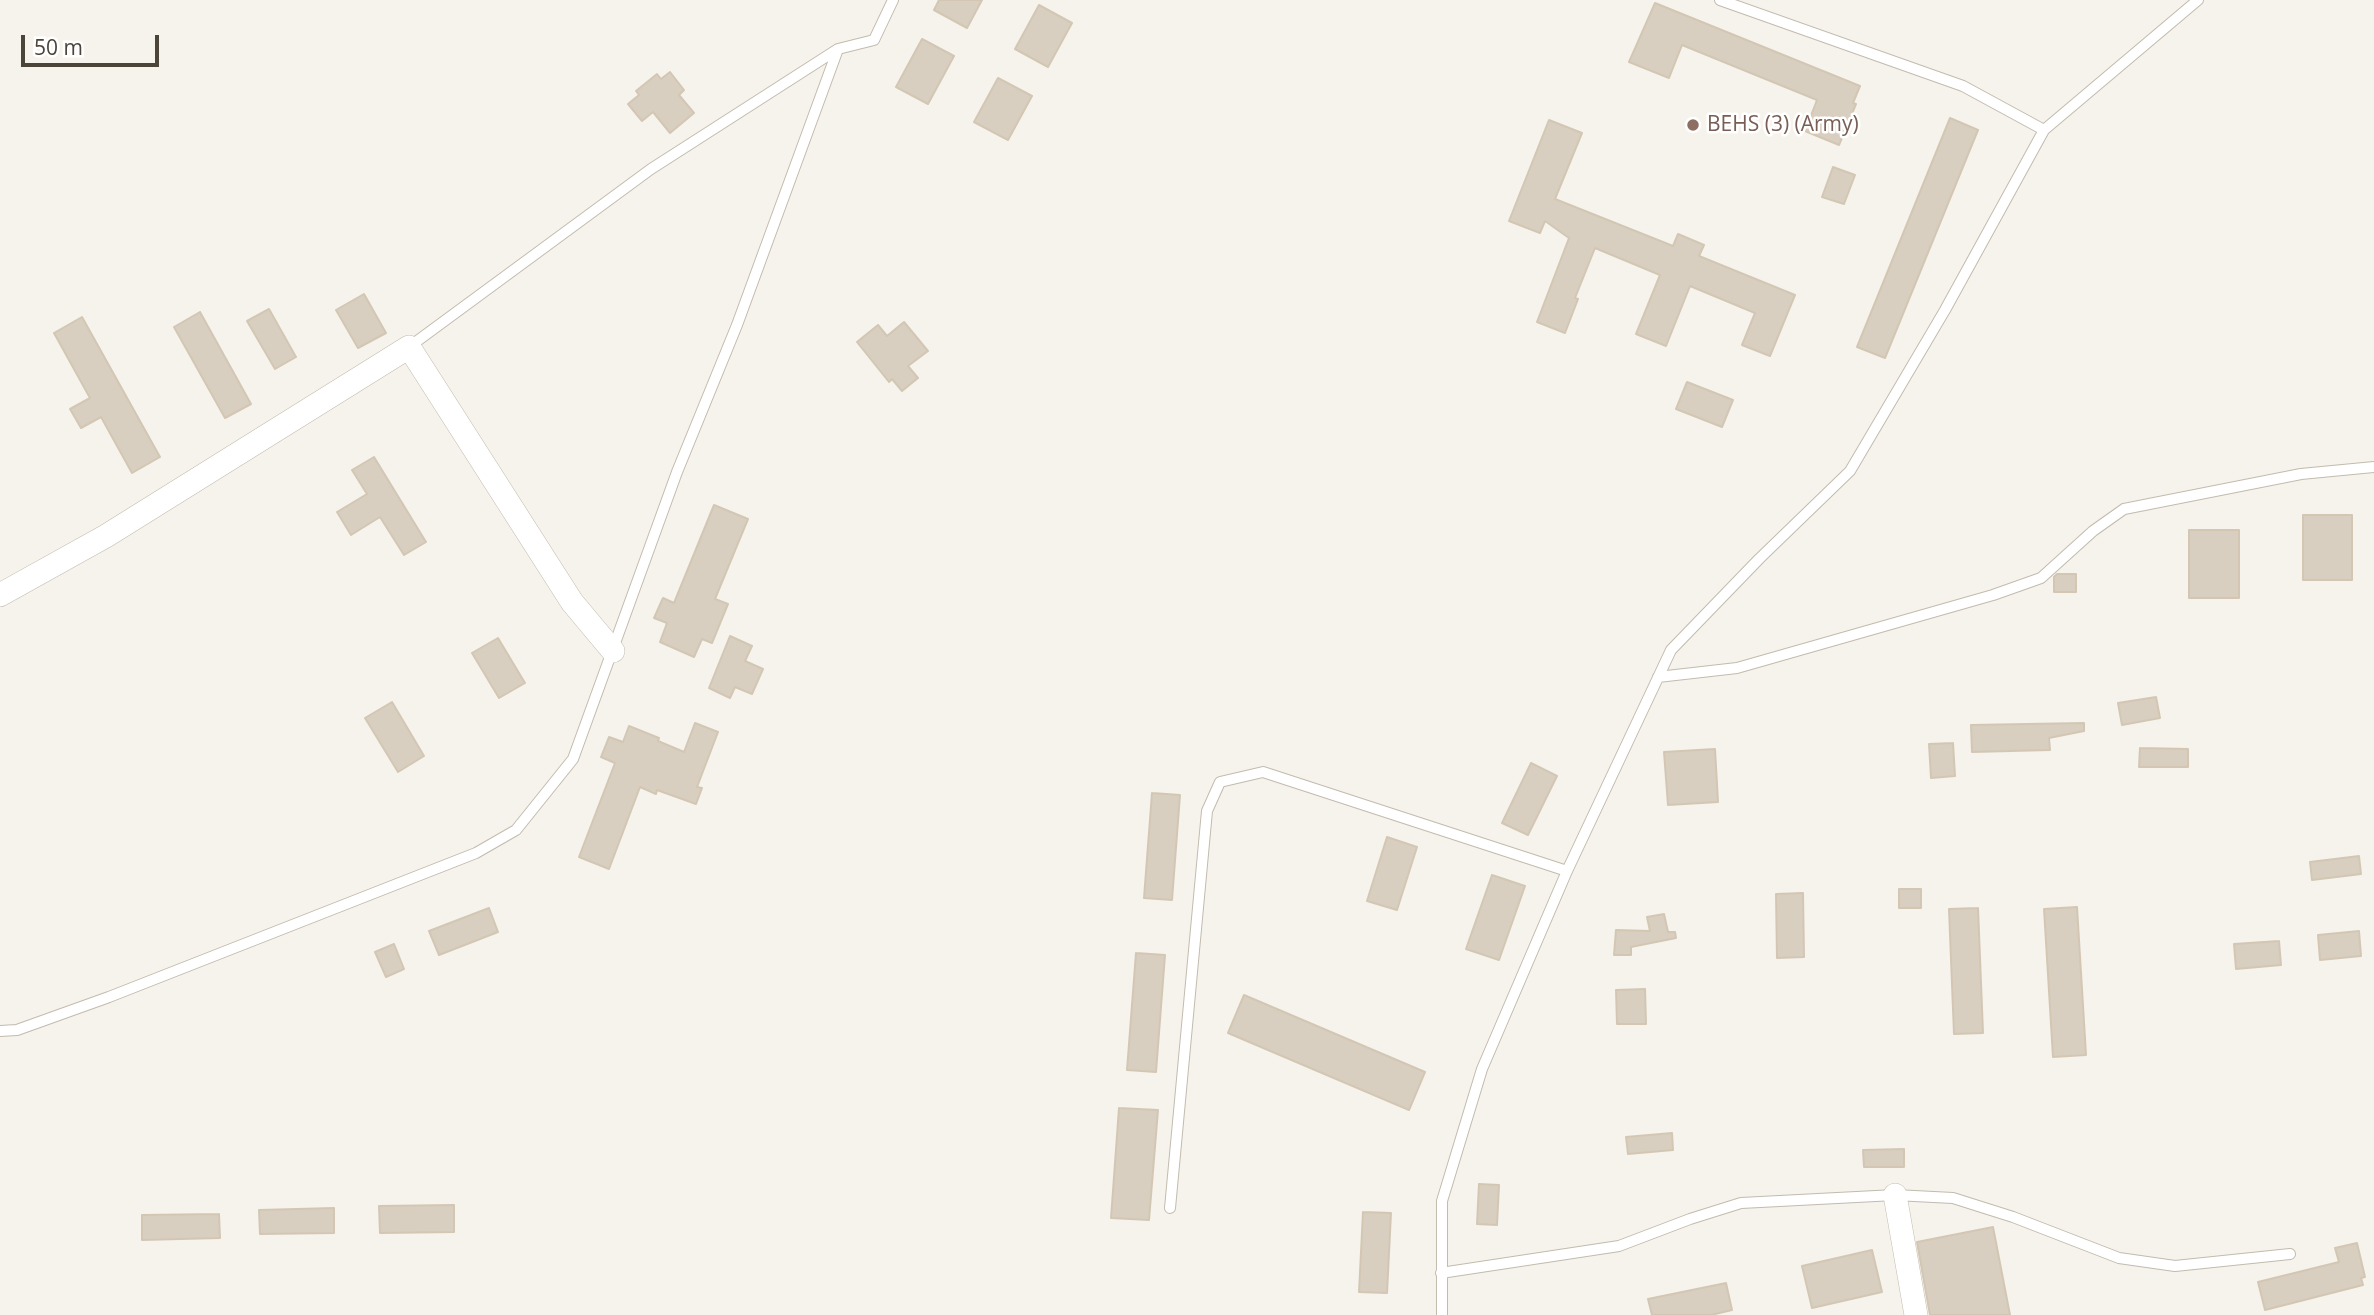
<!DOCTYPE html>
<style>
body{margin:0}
#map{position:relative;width:2374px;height:1315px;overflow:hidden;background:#f6f3ec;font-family:"Open Sans",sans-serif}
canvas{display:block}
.scale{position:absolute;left:21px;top:35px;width:138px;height:32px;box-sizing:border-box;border:4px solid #4b4439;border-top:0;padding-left:9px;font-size:21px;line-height:24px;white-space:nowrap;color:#4b4439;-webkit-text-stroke:5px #fff;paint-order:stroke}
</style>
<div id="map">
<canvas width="2374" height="1315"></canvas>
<div class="scale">50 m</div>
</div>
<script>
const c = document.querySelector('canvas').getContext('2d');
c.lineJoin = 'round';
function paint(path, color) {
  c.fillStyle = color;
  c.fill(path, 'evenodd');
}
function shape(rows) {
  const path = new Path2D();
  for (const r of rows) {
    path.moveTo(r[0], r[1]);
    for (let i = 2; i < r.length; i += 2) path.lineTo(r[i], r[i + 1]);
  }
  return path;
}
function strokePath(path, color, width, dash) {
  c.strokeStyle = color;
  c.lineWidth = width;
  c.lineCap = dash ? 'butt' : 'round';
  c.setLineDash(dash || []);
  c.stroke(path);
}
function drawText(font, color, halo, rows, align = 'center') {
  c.font = font + ' "Open Sans",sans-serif';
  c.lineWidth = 5;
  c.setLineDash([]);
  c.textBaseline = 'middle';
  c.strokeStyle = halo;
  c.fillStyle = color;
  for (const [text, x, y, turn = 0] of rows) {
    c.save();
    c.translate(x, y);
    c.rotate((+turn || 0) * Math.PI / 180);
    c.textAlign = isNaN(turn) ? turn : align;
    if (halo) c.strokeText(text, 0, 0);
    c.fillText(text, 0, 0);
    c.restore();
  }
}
const building = shape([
 [939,0,982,0,967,28,934,10,939,0],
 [1655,3,1860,86,1853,103,1856,104,1839,145,1805,131,1817,100,1682,45,1669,78,1629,62,1655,3],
 [1039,5,1072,23,1048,67,1015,49,1039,5],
 [922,39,954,56,928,104,896,87,922,39],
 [670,72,684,90,679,95,694,113,670,133,653,112,642,121,628,104,639,95,636,91,657,74,661,79,670,72],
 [998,78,1032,96,1008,140,974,122,998,78],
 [1950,118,1978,130,1885,358,1857,347,1950,118],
 [1549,120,1582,133,1555,199,1673,246,1678,234,1704,245,1699,256,1795,295,1770,356,1742,345,1755,313,1690,286,1666,346,1636,334,1660,275,1595,248,1575,298,1578,299,1565,333,1537,322,1569,238,1545,221,1540,233,1509,221,1549,120],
 [1833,167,1855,175,1844,204,1822,197,1833,167],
 [364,294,386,333,358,348,336,310,364,294],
 [269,309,296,357,275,369,247,321,269,309],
 [200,312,251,404,225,418,174,327,200,312],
 [82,317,160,457,132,473,101,417,81,428,70,409,90,398,54,333,82,317],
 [904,322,928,351,908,366,918,378,902,391,892,379,889,382,857,342,878,325,887,336,904,322],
 [1687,382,1733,400,1722,427,1676,409,1687,382],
 [374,457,426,542,404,555,380,517,351,535,337,512,367,494,352,470,374,457],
 [714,505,748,519,715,599,728,604,712,643,702,639,694,657,660,642,667,623,654,618,663,598,674,603,714,505],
 [2303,515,2352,515,2352,580,2303,580,2303,515],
 [2189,530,2239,530,2239,598,2189,598,2189,530],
 [2057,574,2076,574,2076,592,2054,592,2054,577,2057,574],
 [730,636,752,646,745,661,763,669,752,694,735,687,730,698,709,688,730,636],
 [498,638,525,683,499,698,472,653,498,638],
 [2156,697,2160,718,2122,725,2118,703,2156,697],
 [392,702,424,756,398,772,365,718,392,702],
 [695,723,718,732,697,787,702,788,696,804,657,790,656,794,640,787,609,869,579,857,615,763,601,757,609,737,623,742,629,726,659,738,658,741,684,752,695,723],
 [2084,723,2084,731,2049,738,2050,750,1972,752,1971,725,2084,723],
 [1953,743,1955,776,1931,778,1929,744,1953,743],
 [2140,748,2188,749,2188,767,2139,767,2140,748],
 [1715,749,1718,802,1668,805,1664,752,1715,749],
 [1531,763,1557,776,1528,835,1502,823,1531,763],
 [1152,793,1180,795,1172,900,1144,898,1152,793],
 [1387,837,1417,847,1397,910,1367,901,1387,837],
 [2359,856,2361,874,2312,880,2310,862,2359,856],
 [1492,875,1525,886,1499,960,1466,949,1492,875],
 [1899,889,1921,889,1921,908,1899,908,1899,889],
 [1803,893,1804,957,1777,958,1776,894,1803,893],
 [2077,907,2086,1055,2053,1057,2044,909,2077,907],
 [489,908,498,932,439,955,429,931,489,908],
 [1978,908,1983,1033,1954,1034,1949,909,1978,908],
 [1664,914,1668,932,1675,932,1676,938,1631,947,1631,955,1614,955,1616,930,1650,931,1647,917,1664,914],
 [2359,931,2361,956,2320,960,2318,935,2359,931],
 [2279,941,2281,965,2236,969,2234,944,2279,941],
 [394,944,404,969,386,977,375,952,394,944],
 [1136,953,1165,955,1156,1072,1127,1070,1136,953],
 [1645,989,1646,1024,1617,1024,1616,990,1645,989],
 [1244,995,1425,1072,1409,1110,1228,1033,1244,995],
 [1119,1108,1158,1110,1149,1220,1111,1218,1119,1108],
 [1672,1133,1673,1150,1628,1154,1626,1137,1672,1133],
 [1904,1149,1904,1167,1864,1167,1863,1150,1904,1149],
 [1479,1184,1499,1185,1497,1225,1477,1224,1479,1184],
 [454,1205,454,1232,380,1233,379,1206,454,1205],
 [334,1208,334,1233,260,1234,259,1210,334,1208],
 [1363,1212,1391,1213,1387,1293,1359,1292,1363,1212],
 [219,1214,220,1238,142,1240,142,1215,219,1214],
 [1993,1227,2010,1315,1930,1315,1917,1242,1993,1227],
 [2357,1243,2365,1277,2361,1278,2363,1285,2265,1310,2258,1282,2339,1262,2335,1248,2357,1243],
 [1872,1250,1882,1292,1812,1308,1802,1266,1872,1250],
 [1726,1283,1732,1310,1711,1315,1652,1315,1648,1299,1726,1283]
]);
const service = shape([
 [1720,0,1963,86,2044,130],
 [409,347,651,169,838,49,874,40,893,0],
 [1658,677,1737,668,1993,595,2041,578,2093,531,2124,509,2301,474,2374,467],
 [0,1031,17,1030,109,997,476,853,516,830,573,759,677,472,737,325,838,49],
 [1170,1208,1207,811,1220,782,1263,772,1567,871],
 [1441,1273,1619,1246,1690,1219,1741,1203,1895,1195,1953,1198,2013,1217,2119,1258,2175,1266,2290,1254],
 [1442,1315,1442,1201,1482,1069,1567,871,1671,650,1759,559,1850,471,1945,310,2044,130,2198,0]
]);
const minor = shape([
 [0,595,106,536,409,347,572,602,613,651],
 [1895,1195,1916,1315]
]);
const markers = [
 [1693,125,7,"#8d6e63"]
];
const educationNames = [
 ["BEHS (3) (Army)",1707,125]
];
paint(building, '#d8cfc1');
strokePath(building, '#d3c7b4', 2);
strokePath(service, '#c2bbae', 12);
strokePath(minor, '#c2bbae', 24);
strokePath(service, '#fff', 10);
strokePath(minor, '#fff', 23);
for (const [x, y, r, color] of markers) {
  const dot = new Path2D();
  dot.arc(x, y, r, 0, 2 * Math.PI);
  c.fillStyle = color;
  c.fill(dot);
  strokePath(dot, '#fff', 2.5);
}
drawText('21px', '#785e54', '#fff', educationNames, 'left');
</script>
